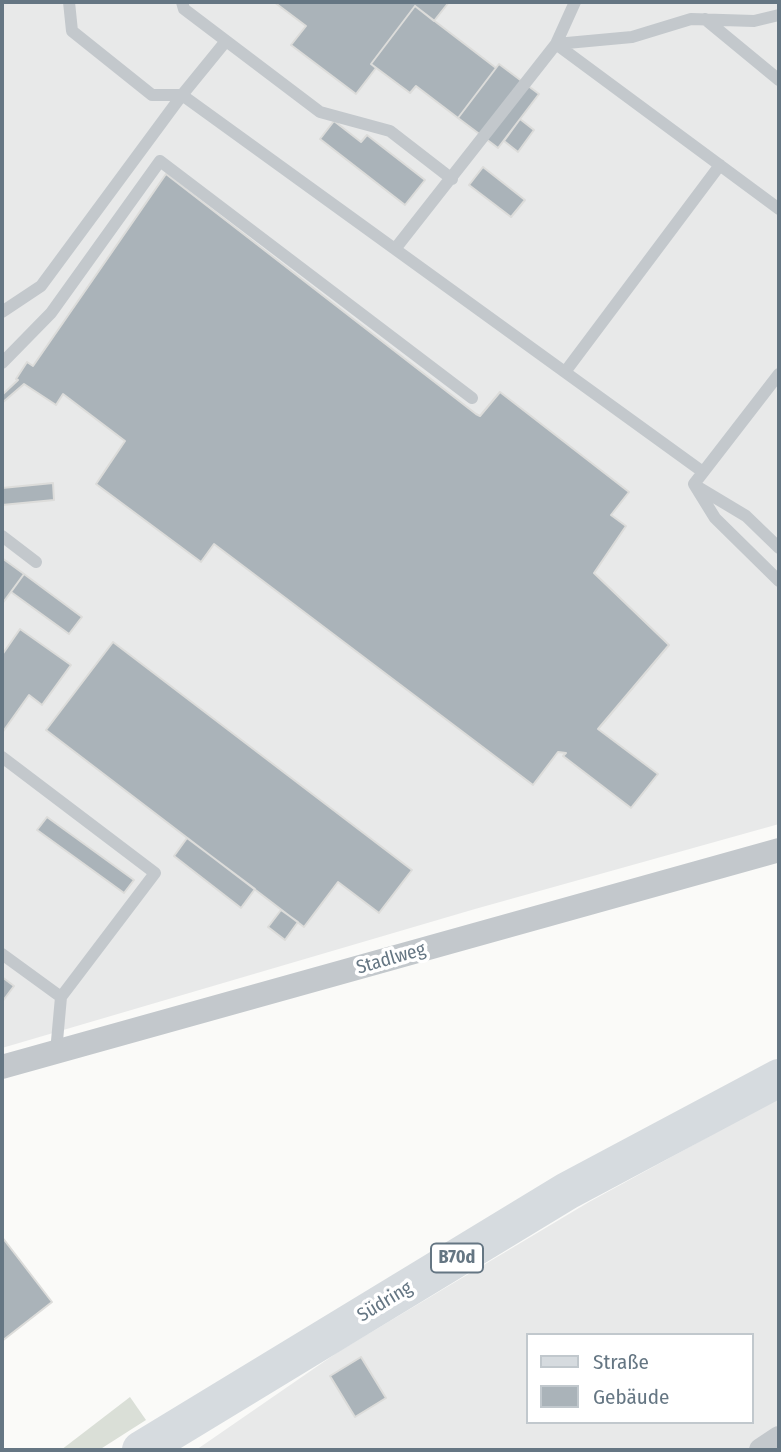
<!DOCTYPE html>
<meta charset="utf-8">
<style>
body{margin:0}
#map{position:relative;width:781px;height:1452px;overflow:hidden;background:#fafaf8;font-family:"Fira Sans Condensed",sans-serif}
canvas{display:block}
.frame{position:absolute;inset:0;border:4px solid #657683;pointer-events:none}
.legend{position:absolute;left:526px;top:1333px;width:228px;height:91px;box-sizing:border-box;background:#fff;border:2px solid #c1c8cd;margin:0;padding:9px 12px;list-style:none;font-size:21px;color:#657683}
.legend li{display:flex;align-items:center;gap:14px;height:35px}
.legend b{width:35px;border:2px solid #c1c8cd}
</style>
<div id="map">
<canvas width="781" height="1452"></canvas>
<div class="frame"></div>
<ul class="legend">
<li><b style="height:9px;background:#d6dbdf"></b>Straße</li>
<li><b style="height:19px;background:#aab3b9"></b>Gebäude</li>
</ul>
</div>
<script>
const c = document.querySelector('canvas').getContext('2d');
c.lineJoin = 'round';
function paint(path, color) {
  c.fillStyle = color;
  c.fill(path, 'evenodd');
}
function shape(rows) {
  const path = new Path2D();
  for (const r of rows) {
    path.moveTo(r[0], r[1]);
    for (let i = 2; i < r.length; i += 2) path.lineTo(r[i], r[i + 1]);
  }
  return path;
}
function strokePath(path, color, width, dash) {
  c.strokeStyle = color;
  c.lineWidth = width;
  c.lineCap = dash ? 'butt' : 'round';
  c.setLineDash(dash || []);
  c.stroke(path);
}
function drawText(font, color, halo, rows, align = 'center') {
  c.font = font + ' "Fira Sans Condensed",sans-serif';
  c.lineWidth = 7;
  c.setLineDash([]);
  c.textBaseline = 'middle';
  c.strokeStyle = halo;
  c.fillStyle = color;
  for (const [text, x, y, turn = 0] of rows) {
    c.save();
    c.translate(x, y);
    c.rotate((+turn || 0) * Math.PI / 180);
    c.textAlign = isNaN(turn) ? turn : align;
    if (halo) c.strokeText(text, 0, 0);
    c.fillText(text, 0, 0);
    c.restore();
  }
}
const built = shape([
 [2,2,779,2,779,824,475,909,2,1048],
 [779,1098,779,1450,196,1450,338,1352,589,1202],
 [527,1335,751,1335,751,1422,527,1422]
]);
const green = shape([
 [130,1397,146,1420,99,1450,61,1450]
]);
const building = shape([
 [274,2,449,2,434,21,415,6,371,64,376,68,356,94,291,45,306,26,274,2],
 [415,6,496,68,458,118,416,86,410,93,371,64,415,6],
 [499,64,539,94,498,148,458,118,499,64],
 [520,119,534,130,518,152,504,141,520,119],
 [334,121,361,142,367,135,425,180,405,205,320,139,334,121],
 [483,167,525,200,511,217,469,185,483,167],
 [166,174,476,414,480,416,500,392,629,492,611,515,626,526,594,573,669,645,598,729,658,774,631,808,563,756,566,753,558,752,533,785,214,544,201,562,96,484,125,441,63,394,56,405,24,384,2,403,2,395,18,380,16,379,27,362,33,366,166,174],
 [53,483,54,500,2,505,2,488,53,483],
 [2,558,24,574,2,604,2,558],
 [24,574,82,617,69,634,11,592,24,574],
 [20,629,71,665,42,705,29,695,2,733,2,655,20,629],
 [113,642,412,870,379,913,338,882,304,927,46,730,113,642],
 [47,817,134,880,124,893,37,830,47,817],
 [187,838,255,889,241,908,174,856,187,838],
 [281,910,298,922,285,940,268,927,281,910],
 [2,977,14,986,2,1002,2,977],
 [2,1237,52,1302,2,1341,2,1237],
 [361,1357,386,1398,355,1417,330,1376,361,1357]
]);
const lane = shape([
 [69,2,72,31,152,95,182,95,703,472],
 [182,2,184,9,320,112,390,131,452,179],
 [575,2,556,44,632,37,691,19,754,21,779,15],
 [705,19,779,80],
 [395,249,556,44,779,209],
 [2,312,41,286,182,95,226,41],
 [2,363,51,313,160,161,472,398],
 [565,372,720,165],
 [694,484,779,374],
 [694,484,715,518,779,581],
 [696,486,746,516,779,548],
 [2,536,36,562],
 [2,757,155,873,61,997],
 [2,954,61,997,56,1052]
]);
const street = shape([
 [2,1067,779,850],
 [761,1450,779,1438]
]);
const primary = shape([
 [141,1450,567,1191,779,1078]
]);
const shields = [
 [457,1258,52]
];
const shieldNames = [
 ["B70d",457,1258]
];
const streetNames = [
 ["Stadlweg",391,959,-16],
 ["Südring",385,1302,-31]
];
paint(built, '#e8e9e9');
paint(green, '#dadfd7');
paint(building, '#aab3b9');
strokePath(building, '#dcdcda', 2);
strokePath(lane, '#c3c8cc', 12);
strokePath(street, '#c3c8cc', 24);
strokePath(primary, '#d6dbdf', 38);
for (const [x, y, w] of shields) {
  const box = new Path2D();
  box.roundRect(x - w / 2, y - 14.5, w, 29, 5);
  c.fillStyle = '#fff';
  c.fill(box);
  strokePath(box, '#657683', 2);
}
drawText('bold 18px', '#657683', null, shieldNames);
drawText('19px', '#657683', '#fff', streetNames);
</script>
